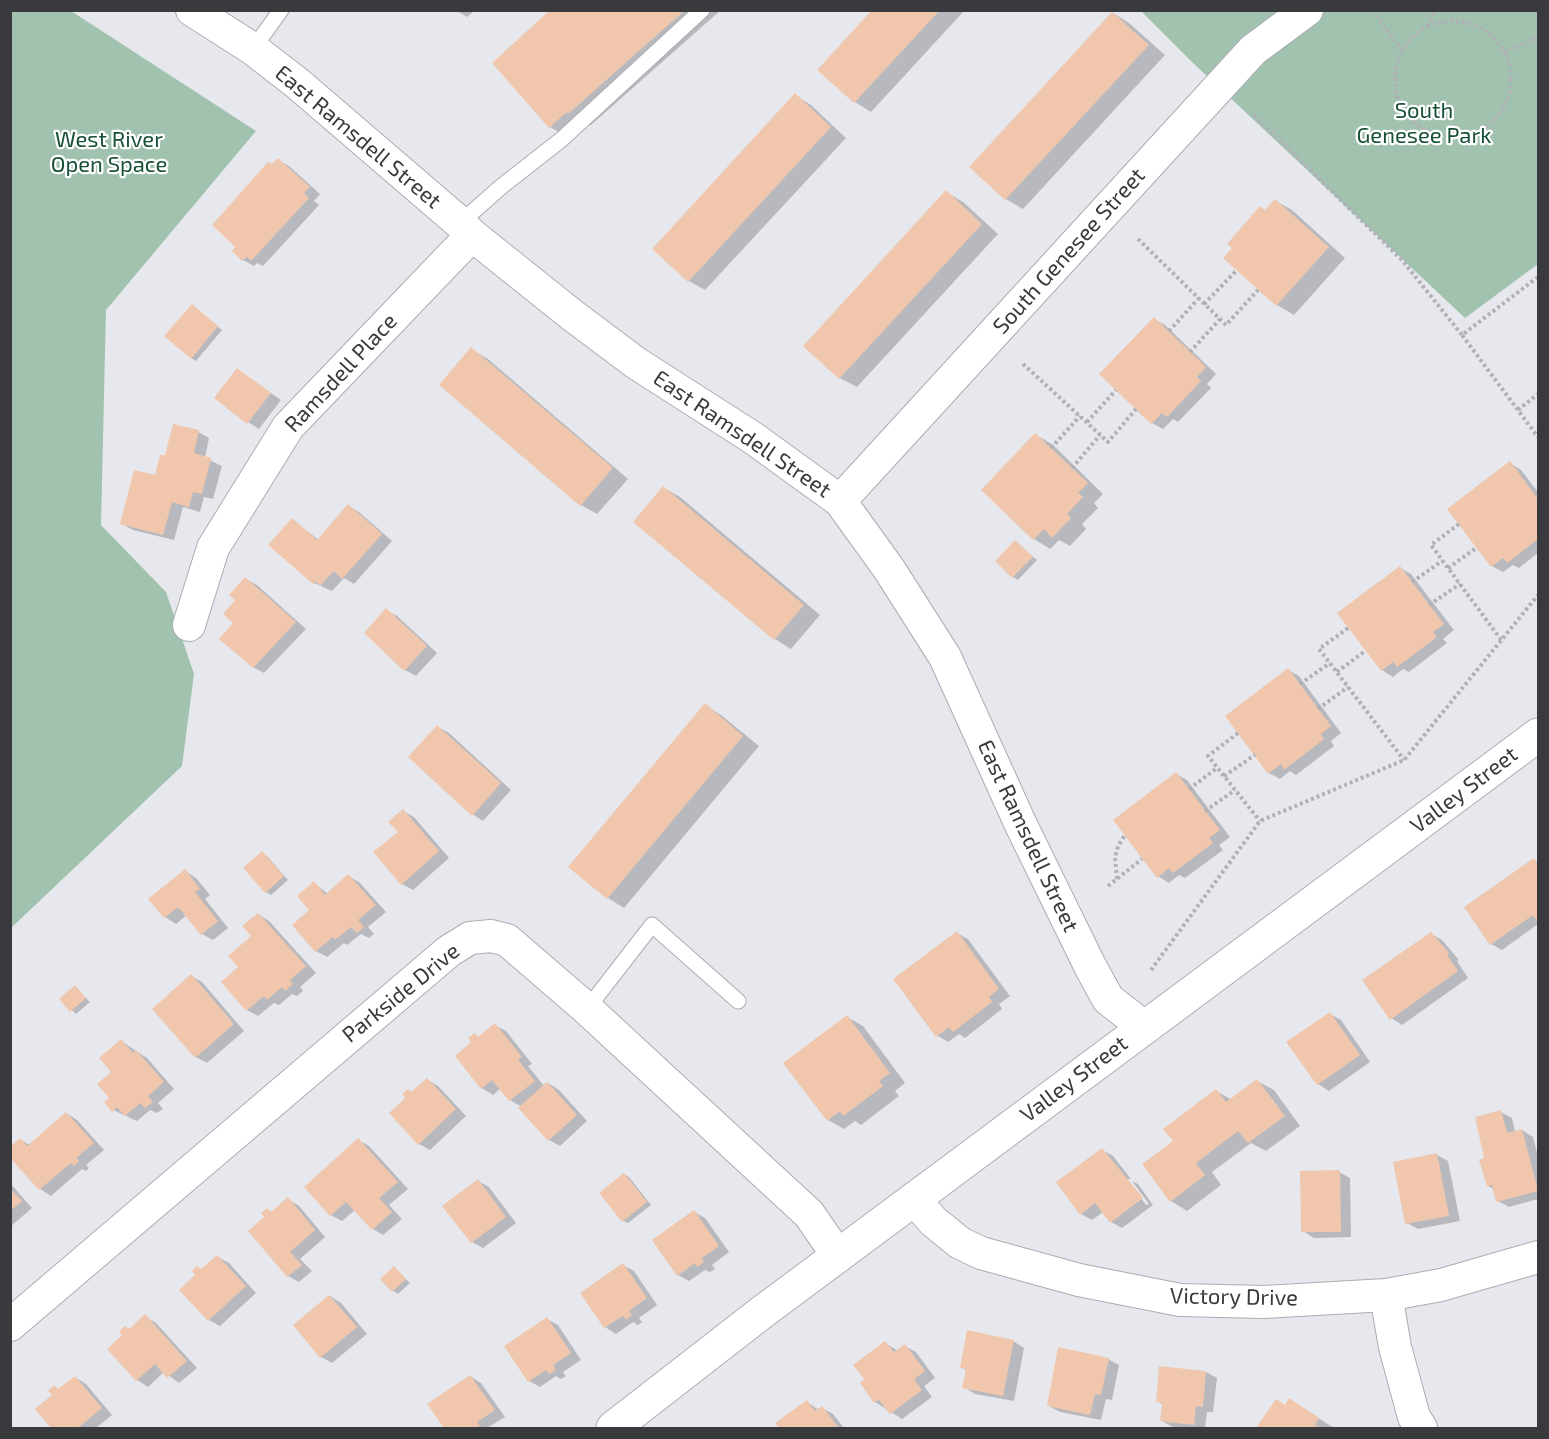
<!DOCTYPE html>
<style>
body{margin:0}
#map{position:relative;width:1549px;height:1439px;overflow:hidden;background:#e6e8ee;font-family:"Exo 2",sans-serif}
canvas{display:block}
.frame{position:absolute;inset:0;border:12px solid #393a3d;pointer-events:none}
</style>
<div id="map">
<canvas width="1549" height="1439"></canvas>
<div class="frame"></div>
</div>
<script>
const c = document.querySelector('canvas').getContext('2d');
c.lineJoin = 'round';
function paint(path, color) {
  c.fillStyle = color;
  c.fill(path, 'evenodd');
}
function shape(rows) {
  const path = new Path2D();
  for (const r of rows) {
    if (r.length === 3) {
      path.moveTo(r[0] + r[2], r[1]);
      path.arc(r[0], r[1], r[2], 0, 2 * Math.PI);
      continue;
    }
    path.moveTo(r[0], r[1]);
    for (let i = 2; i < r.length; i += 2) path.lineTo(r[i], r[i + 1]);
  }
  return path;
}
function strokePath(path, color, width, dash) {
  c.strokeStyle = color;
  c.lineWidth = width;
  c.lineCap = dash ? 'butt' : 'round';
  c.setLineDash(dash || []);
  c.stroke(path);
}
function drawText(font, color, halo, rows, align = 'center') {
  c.font = font + ' "Exo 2",sans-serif';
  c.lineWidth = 4.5;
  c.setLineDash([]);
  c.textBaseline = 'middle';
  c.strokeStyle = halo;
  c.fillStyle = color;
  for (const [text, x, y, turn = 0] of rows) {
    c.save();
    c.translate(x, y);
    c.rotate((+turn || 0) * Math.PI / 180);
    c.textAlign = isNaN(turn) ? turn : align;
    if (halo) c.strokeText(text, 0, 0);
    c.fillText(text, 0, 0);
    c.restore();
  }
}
const green = shape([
 [11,11,71,11,256,131,106,310,101,525,166,592,194,674,182,766,11,928],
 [1141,11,1538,11,1538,264,1465,318,1193,63]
]);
const shadow = shape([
 [455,10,475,10,467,17],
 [553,10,721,10,591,125,589,124,571,139,550,127],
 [874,10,965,10,871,112,855,102,820,70],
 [1113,13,1129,23,1165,55,1023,209,1006,199,972,166],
 [795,95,811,105,846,138,705,290,689,281],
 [278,160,289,166,320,194,314,201,319,205,263,266,257,263,254,266,243,260,273,166],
 [946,192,963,202,998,234,857,387,840,378,805,346],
 [1276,201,1292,210,1345,258,1294,315,1277,305,1225,258],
 [193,306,222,330,196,361,191,358],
 [1154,319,1165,325,1216,374,1207,384,1211,388,1178,422,1173,419,1163,429,1152,423,1102,374],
 [471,349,488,359,628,479,597,514,581,505],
 [237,370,281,400,259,429,248,422],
 [198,432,209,438,205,458,222,466,213,499,204,497,200,512,183,507,174,540,133,530,122,524,156,477,166,457],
 [1036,435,1052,444,1103,494,1094,503,1098,508,1082,524,1086,529,1070,546,1059,540,1050,549,1034,539],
 [1510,463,1521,470,1538,492,1538,553,1519,568,1513,565,1503,572,1492,566],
 [664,488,680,497,820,615,791,649,775,639,635,521],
 [348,506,359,512,392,541,354,584,344,578,332,591,314,583,292,520,319,540],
 [1015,542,1037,560,1018,580,1013,577],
 [1400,568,1411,574,1454,630,1443,639,1447,643,1409,672,1403,669,1393,677,1382,670],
 [246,579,257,585,306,629,264,673,253,667,235,623,237,600],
 [386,610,397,616,437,653,416,676,405,670],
 [1288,670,1299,676,1341,733,1331,741,1334,746,1296,775,1290,771,1280,779,1269,773],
 [705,705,721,715,759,746,624,908,608,898],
 [438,727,449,733,511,790,483,821,472,814],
 [1176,774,1187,780,1230,837,1219,845,1223,850,1185,878,1179,875,1169,883,1158,876],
 [403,811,414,817,449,858,413,890,402,884,400,832],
 [262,853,267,856,288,880,271,895,266,892],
 [1534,860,1538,863,1538,924,1502,950,1491,944],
 [185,871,196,878,210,895,205,899,228,928,213,940,202,934,187,915,176,924,165,917],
 [348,876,359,882,386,912,368,927,374,934,369,938,361,934,347,945,344,943,327,957,316,951,311,910,314,883,328,894],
 [258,914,269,921,316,973,300,987,303,991,297,996,292,994,279,1005,274,1003,258,1016,247,1010,223,982,240,967,253,936],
 [957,933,968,939,1010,996,999,1004,1002,1009,965,1038,959,1034,948,1042,938,1036],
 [1431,934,1442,940,1459,960,1457,961,1468,978,1402,1025,1391,1018],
 [191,976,202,982,244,1031,207,1063,196,1057],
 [75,987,90,1002,76,1014,61,999],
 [1330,1014,1341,1020,1370,1062,1329,1091,1318,1084,1289,1043],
 [847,1017,863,1026,905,1083,895,1091,899,1096,861,1125,855,1121,844,1129,828,1120],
 [495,1025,506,1031,532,1064,528,1066,544,1086,548,1083,559,1090,587,1121,560,1146,549,1140,522,1107,510,1100,501,1088,493,1095,482,1088,457,1056,473,1042,475,1035,480,1038],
 [121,1041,147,1058,174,1089,158,1103,163,1109,157,1113,150,1110,137,1121,113,1110,111,1098],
 [428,1080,438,1086,466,1116,430,1150,419,1144,413,1093],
 [1257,1081,1274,1090,1300,1126,1266,1151,1251,1143,1212,1172,1221,1185,1187,1211,1171,1201,1175,1141,1216,1091,1232,1100],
 [1501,1112,1512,1118,1515,1132,1522,1130,1533,1137,1538,1157,1538,1199,1509,1207,1498,1201,1495,1190,1488,1186,1486,1160],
 [66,1113,77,1120,104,1150,86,1165,89,1168,86,1171,82,1169,51,1196,40,1189,10,1155,21,1140,30,1145],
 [358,1140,369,1146,408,1189,389,1205,402,1219,383,1235,373,1229,355,1210,342,1221,331,1215],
 [1102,1150,1113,1156,1131,1179,1127,1179,1146,1205,1149,1204,1132,1181,1138,1184,1153,1205,1122,1228,1111,1222,1103,1212,1092,1220,1081,1214],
 [1437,1155,1448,1161,1460,1221,1418,1229,1407,1223],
 [1339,1172,1350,1178,1351,1237,1314,1238,1303,1231],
 [624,1174,629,1177,651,1205,628,1223,623,1221],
 [478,1181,489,1187,516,1223,483,1248,472,1242],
 [10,1183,32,1208,10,1227],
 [288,1199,299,1206,325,1237,300,1259,312,1271,299,1282,288,1276,267,1217,267,1210,272,1212],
 [694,1212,705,1218,729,1252,712,1265,715,1269,710,1272,705,1270,689,1281,678,1275],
 [218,1257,229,1263,256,1293,220,1326,209,1320],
 [623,1265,634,1271,657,1305,639,1318,642,1322,638,1325,633,1322,616,1334,605,1327,582,1293],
 [395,1268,410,1283,398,1294,393,1291],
 [330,1296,341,1303,367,1334,332,1363,321,1357,295,1325],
 [145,1316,156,1323,197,1368,179,1383,164,1372,148,1387,137,1380,124,1335],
 [547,1319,558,1325,581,1360,563,1372,566,1376,561,1379,556,1376,540,1387,529,1381],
 [1013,1341,1024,1348,1014,1401,975,1394,964,1387,967,1371,961,1367],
 [885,1343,898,1351,905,1346,916,1352,935,1378,924,1386,932,1397,902,1419,875,1402,866,1379],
 [1108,1359,1119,1365,1112,1400,1106,1399,1101,1420,1060,1412,1049,1406],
 [1206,1372,1217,1378,1213,1412,1207,1412,1205,1428,1173,1427,1162,1421,1163,1405,1157,1401],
 [470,1376,481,1383,505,1417,487,1428,446,1428,429,1404],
 [75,1377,86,1384,112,1415,96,1428,53,1428,37,1409],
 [1276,1401,1286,1406,1306,1410,1334,1428,1258,1428],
 [807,1402,819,1410,822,1408,833,1414,844,1428,781,1428,777,1424]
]);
const building = shape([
 [550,10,685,10,568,114,567,112,549,128,492,63],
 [872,10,940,10,854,103,817,70],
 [1112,12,1149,45,1005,200,969,167],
 [795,93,831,127,688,282,652,249],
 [278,158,310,187,304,193,309,198,251,261,247,257,242,261,232,251,235,247,212,225,268,162,272,164],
 [946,190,982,224,839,379,803,346],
 [1275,199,1329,247,1276,306,1223,258,1232,248,1227,244,1260,206,1265,210],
 [192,304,218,326,191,359,164,336],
 [1154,317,1206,367,1197,377,1201,381,1167,417,1162,413,1151,424,1099,374],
 [471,347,613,468,580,506,439,385],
 [237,368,271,393,247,424,214,398],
 [173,424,199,430,194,453,211,458,202,494,193,492,189,507,172,502,163,535,120,524,134,470,155,475,160,455,165,455],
 [1035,433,1088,483,1078,493,1083,497,1067,514,1071,518,1052,538,1044,529,1033,540,981,490],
 [1510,461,1538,499,1538,539,1507,563,1503,558,1491,567,1447,509],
 [663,486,804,605,774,640,633,522],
 [348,504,382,534,342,579,334,571,320,586,315,581,313,584,268,545,292,518,317,540],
 [1015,540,1033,557,1012,578,995,561],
 [1400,566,1444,624,1433,632,1437,637,1397,667,1393,662,1381,671,1337,613],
 [245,577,296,622,253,668,219,639,233,623,223,614,235,600,229,595],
 [386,608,427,646,404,671,364,633],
 [1288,668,1331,726,1321,734,1324,739,1284,770,1281,764,1268,774,1225,716],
 [705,703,743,736,607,899,568,867],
 [437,725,501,783,472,816,408,757],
 [1176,772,1220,830,1209,838,1213,843,1173,873,1169,868,1157,878,1113,820],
 [403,809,439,851,401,885,373,852,398,832,388,822],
 [262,851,284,876,265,893,243,868],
 [1534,858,1538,865,1538,923,1533,915,1490,945,1464,907],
 [185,869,200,889,195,892,218,921,201,935,178,907,164,918,148,899],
 [348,874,376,905,358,920,364,927,357,933,351,927,335,940,333,937,315,952,292,925,309,910,297,896,314,881,325,895],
 [258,913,306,966,290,980,293,984,285,991,282,987,267,1000,264,996,246,1011,221,982,238,967,228,956,251,936,242,926],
 [957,931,999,989,989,997,992,1002,953,1032,949,1027,936,1037,893,979],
 [1431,932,1449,953,1447,955,1458,971,1390,1020,1362,980],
 [191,974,234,1024,195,1058,152,1009],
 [75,985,86,998,70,1012,59,999],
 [1330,1012,1360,1055,1317,1085,1286,1042],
 [847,1015,890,1073,879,1081,883,1086,843,1116,840,1111,827,1121,783,1063],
 [495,1023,522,1057,518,1060,535,1081,509,1101,492,1080,481,1089,455,1056,471,1042,468,1038,475,1033,478,1037],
 [121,1039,133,1053,136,1050,164,1082,148,1096,153,1102,145,1108,140,1103,125,1116,117,1107,112,1112,104,1102,109,1098,97,1084,111,1072,99,1058],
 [427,1078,456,1109,418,1145,389,1113,405,1098,402,1094,408,1089,411,1092],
 [1257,1079,1285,1116,1248,1143,1238,1131,1196,1163,1205,1175,1170,1202,1142,1164,1173,1141,1163,1129,1216,1089,1226,1102],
 [547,1082,577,1115,548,1141,518,1108],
 [1501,1110,1507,1133,1522,1129,1538,1191,1496,1202,1492,1185,1487,1187,1479,1160,1484,1158,1475,1117],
 [66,1112,94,1143,76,1158,79,1161,74,1166,71,1163,39,1190,10,1158,10,1147,20,1138,27,1146],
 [358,1138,398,1182,379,1198,392,1212,372,1230,346,1202,330,1216,304,1187],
 [1102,1148,1143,1198,1110,1223,1095,1203,1080,1215,1056,1182],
 [1437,1153,1449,1216,1405,1224,1393,1162],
 [1340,1170,1341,1232,1301,1232,1300,1171],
 [624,1173,647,1202,622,1222,599,1193],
 [478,1179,506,1217,471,1243,442,1206],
 [10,1188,22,1201,10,1211],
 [288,1197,315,1230,290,1252,302,1265,287,1277,248,1231,264,1217,261,1213,267,1208,271,1212],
 [694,1210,719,1246,702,1258,704,1262,697,1267,695,1263,677,1276,652,1240],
 [217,1255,246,1286,208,1321,179,1290,195,1275,192,1271,197,1266,201,1269],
 [623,1263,647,1298,629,1311,632,1315,626,1320,623,1316,604,1328,580,1293],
 [394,1266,406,1279,392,1292,380,1279],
 [329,1295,357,1327,320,1358,293,1325],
 [145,1314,187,1361,167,1378,155,1364,136,1381,107,1349,122,1335,119,1331,125,1326,129,1329],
 [547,1317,571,1353,553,1365,556,1370,549,1374,546,1370,528,1382,504,1346],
 [967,1330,1014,1340,1003,1396,962,1388,966,1369,960,1368],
 [885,1341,894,1352,905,1344,925,1371,914,1379,922,1390,890,1414,879,1400,874,1403,860,1383,864,1379,853,1365],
 [1058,1347,1109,1358,1101,1395,1095,1394,1090,1415,1047,1406],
 [1159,1366,1206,1371,1203,1407,1196,1406,1194,1425,1160,1421,1162,1403,1156,1402],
 [470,1375,495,1410,477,1422,480,1426,476,1428,444,1428,427,1404],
 [75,1376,102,1408,78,1428,51,1428,35,1409,52,1395,48,1391,54,1385,58,1389],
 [1289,1398,1319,1418,1315,1425,1320,1428,1256,1428,1276,1399,1285,1405],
 [807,1400,815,1411,822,1406,839,1428,779,1428,775,1423]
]);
const path = shape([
 [1376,15,1403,51],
 [1453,79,58],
 [1427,26,1436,10],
 [1505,52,1538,37],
 [1254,115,1402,260,1462,335],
 [1138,239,1226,325,1258,290],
 [1538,277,1462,335,1538,437],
 [1204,304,1237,270],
 [1169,331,1199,298],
 [1190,352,1220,319],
 [1023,364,1108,442,1136,409],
 [1518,410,1538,394],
 [1087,422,1116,390],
 [1051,448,1080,416],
 [1072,468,1100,435],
 [1459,524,1431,545,1502,641],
 [1448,568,1476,548],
 [1412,582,1442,561],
 [1429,605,1460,584],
 [1348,628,1319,649,1404,760],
 [1337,672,1365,651],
 [1300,684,1330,663],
 [1318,709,1348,687],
 [1238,733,1208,756,1260,821],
 [1224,776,1255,755],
 [1189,789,1217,768],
 [1205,811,1235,790],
 [1117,879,1115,857,1118,846,1125,835],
 [1108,886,1142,859],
 [1151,970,1260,821,1404,760,1538,595]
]);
const service = shape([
 [253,49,281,10],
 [460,223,502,186,562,139,702,10],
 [587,1009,652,925,738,1001]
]);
const minor = shape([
 [192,10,253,49,297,83,460,223,472,235,572,315,636,363,753,438,840,501,889,569,945,657,1021,825,1090,966,1108,999,1144,1027],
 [840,501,1253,50,1307,10],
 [189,625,213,548,288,427,472,235],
 [914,1199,933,1221,960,1243,981,1253,1079,1280,1180,1300,1264,1302,1386,1295,1441,1285,1538,1257],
 [1386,1295,1395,1347,1414,1417,1421,1428],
 [10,1325,449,951,470,938,491,936,507,940,587,1009,809,1214,838,1256]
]);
const tertiary = shape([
 [613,1428,761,1313,1538,735]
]);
const parkNames = [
 ["South",1424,111],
 ["Genesee Park",1424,136],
 ["West River",109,140],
 ["Open Space",109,165]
];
const streetNames = [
 ["East Ramsdell Street",358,137,40],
 ["South Genesee Street",1069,251,-48],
 ["Ramsdell Place",341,373,-47],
 ["East Ramsdell Street",742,434,34],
 ["Valley Street",1464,790,-37],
 ["East Ramsdell Street",1028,836,65],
 ["Parkside Drive",401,993,-39],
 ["Valley Street",1074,1079,-37],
 ["Victory Drive",1234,1297,1]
];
paint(green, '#a2c2b0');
paint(shadow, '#0003');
paint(building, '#f0c7ac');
strokePath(service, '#aaadb2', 17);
strokePath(minor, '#aaadb2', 34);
strokePath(tertiary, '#aaadb2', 35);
strokePath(path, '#b0b1b6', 4, [3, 3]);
strokePath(service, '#fff', 15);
strokePath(minor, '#fff', 32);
strokePath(tertiary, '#fff', 33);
drawText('22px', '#185037', '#fff', parkNames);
drawText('22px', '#393a3d', '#fff', streetNames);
</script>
